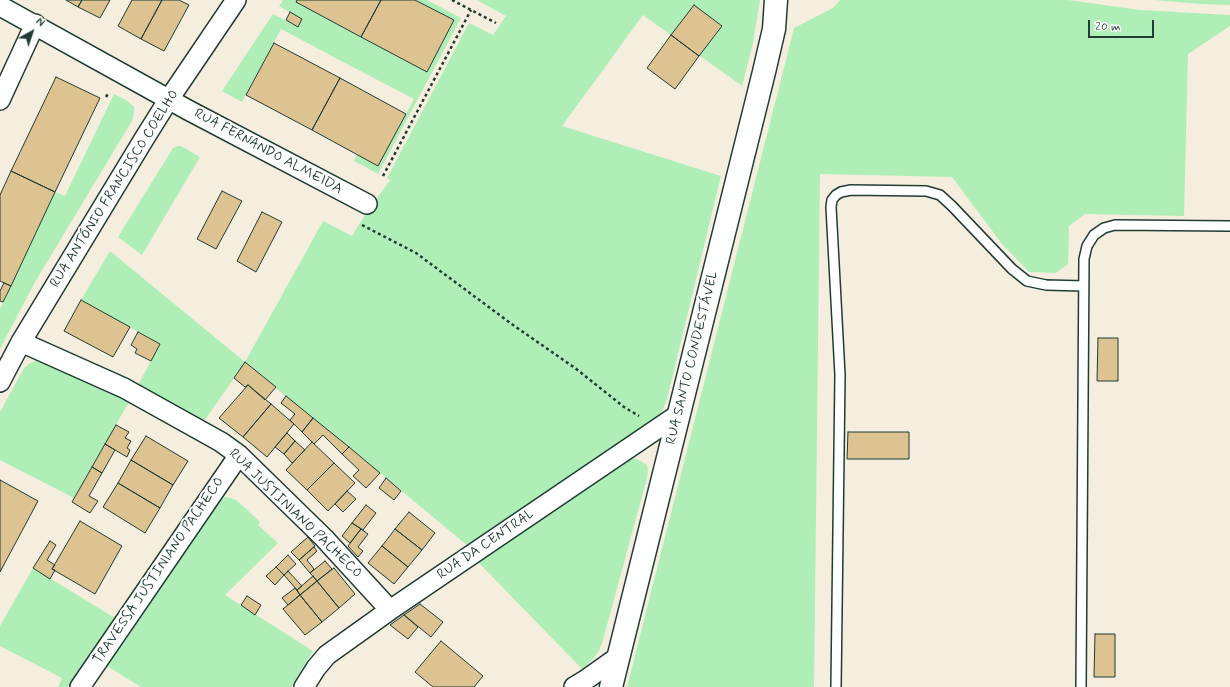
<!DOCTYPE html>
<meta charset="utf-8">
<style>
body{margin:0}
#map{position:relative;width:1230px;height:687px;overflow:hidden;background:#f5edde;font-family:Mynerve,sans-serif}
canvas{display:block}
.north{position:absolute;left:12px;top:12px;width:40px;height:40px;-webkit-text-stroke:3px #fff;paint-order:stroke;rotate:40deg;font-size:11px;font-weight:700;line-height:16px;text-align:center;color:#1f3d34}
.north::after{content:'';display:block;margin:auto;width:14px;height:18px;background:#1f3d34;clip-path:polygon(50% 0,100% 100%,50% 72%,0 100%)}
.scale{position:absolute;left:1088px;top:20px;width:66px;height:18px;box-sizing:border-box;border:2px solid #1f3d34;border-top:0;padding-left:5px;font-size:12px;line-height:14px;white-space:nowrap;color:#1f3d34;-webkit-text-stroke:3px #fff;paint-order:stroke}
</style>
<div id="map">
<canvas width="1230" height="687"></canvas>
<div class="north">N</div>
<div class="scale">20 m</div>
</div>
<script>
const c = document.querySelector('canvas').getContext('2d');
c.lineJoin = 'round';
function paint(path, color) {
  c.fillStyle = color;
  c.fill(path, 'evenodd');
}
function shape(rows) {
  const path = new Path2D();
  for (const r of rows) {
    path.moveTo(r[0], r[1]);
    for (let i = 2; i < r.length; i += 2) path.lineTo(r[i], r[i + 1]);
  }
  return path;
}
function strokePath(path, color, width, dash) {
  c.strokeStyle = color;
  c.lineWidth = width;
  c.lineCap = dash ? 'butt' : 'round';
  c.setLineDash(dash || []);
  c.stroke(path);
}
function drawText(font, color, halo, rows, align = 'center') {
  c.font = font + ' Mynerve,sans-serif';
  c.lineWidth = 4;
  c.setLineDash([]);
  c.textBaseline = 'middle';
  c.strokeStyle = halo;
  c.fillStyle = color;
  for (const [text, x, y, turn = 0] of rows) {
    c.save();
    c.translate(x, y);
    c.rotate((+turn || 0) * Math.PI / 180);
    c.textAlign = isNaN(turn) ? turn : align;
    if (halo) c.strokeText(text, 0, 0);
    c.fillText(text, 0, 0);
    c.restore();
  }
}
const green = shape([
 [283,0,297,0,296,2,427,72,454,20,416,0,427,0,461,18,378,174,354,161,357,154,378,166,414,99,347,64,281,29,242,102,222,91,273,14,298,27,302,19,279,6],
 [477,0,760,0,753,43,742,86,643,15,562,126,721,176,667,399,662,412,658,419,468,546,380,473,245,363,204,421,138,385,160,344,81,300,110,251,245,362,323,221,352,236,365,215,390,180,387,178,469,23,493,35,506,16],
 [840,0,1068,0,1140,10,1230,15,1230,26,1188,54,1184,216,1085,214,1069,226,1068,264,1056,273,1029,272,1002,244,952,177,820,174,814,687,627,687,794,28,833,8],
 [1154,0,1230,0,1230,5,1202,4],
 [114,94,128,101,134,107,134,113,132,121,35,282,0,349,0,309,55,192,65,196],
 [177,146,181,146,200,157,142,255,118,237,173,148],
 [36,361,76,375,130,400,74,498,0,460,0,412,24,368,30,363],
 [629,458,637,459,647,465,648,470,647,478,603,640,599,651,592,660,582,669,478,562,556,506],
 [225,497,230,498,236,500,243,506,260,522,258,525,278,543,225,595,313,651,291,687,141,687,107,666,217,502],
 [33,568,115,618,68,687,58,687,62,678,0,646,0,626]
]);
const building = shape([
 [66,0,82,0,78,7,66,0],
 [82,0,110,0,100,18,78,7,82,0],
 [132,0,162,0,141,39,118,26,132,0],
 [162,0,179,0,189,5,164,51,141,39,162,0],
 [297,0,381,0,361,37,296,2,297,0],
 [381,0,415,0,454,20,427,72,361,37,381,0],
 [694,5,722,26,699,56,671,35,694,5],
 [290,12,302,19,298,27,286,20,290,12],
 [671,35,699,56,675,89,647,68,671,35],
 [274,43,340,78,312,130,246,95,274,43],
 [56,77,100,98,55,192,11,171,56,77],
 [340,78,406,114,378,166,312,130,340,78],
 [11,171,55,192,11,286,0,281,0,195,11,171],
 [222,191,242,201,216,249,197,239,222,191],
 [262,212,282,222,256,272,237,261,262,212],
 [4,283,11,286,3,302,0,301,0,291,4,283],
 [81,300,130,327,113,357,64,331,81,300],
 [138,332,160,344,151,361,135,353,137,349,131,345,138,332],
 [1098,338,1118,338,1118,381,1097,381,1098,338],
 [245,362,276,387,265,400,248,385,245,387,234,378,245,362],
 [248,385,271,404,243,437,219,418,248,385],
 [286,396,313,418,302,432,290,420,295,414,281,403,286,396],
 [271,404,294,424,267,457,243,437,271,404],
 [313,418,349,447,342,454,323,435,314,444,302,432,313,418],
 [116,425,129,432,125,438,131,441,127,448,130,450,127,457,105,444,116,425],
 [848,432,909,432,909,459,847,459,848,432],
 [287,433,295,441,284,454,275,447,287,433],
 [146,436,188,461,173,485,131,460,146,436],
 [295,441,305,450,292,463,284,454,295,441],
 [312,442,334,463,307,490,286,470,312,442],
 [105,444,115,450,102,473,92,467,105,444],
 [349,447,380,473,366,488,353,476,359,470,342,454,349,447],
 [131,460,173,485,160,508,118,483,131,460],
 [334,463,355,483,328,511,307,490,334,463],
 [92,467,102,473,89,496,98,501,90,513,72,502,92,467],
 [386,478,401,491,394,500,379,488,386,478],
 [0,480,38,501,0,572,0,480],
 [118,483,160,508,145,533,103,507,118,483],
 [347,491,356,499,343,512,335,504,347,491],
 [366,505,376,513,363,530,352,523,366,505],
 [409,512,435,533,422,550,395,529,409,512],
 [80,521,122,546,95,594,52,569,80,521],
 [352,523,361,529,350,543,342,536,352,523],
 [361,529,368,534,358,547,363,551,358,557,348,546,361,529],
 [395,529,422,550,408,567,382,546,395,529],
 [308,537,315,546,299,560,291,552,308,537],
 [50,541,56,545,47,560,55,565,52,569,55,570,50,579,33,568,50,541],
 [382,546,408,567,394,584,368,563,382,546],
 [314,547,317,551,307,560,314,569,310,573,299,560,314,547],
 [288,555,296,564,284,575,276,567,288,555],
 [325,561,332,569,317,581,310,573,325,561],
 [276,567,284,575,275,585,266,576,276,567],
 [334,568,355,594,339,608,317,581,334,568],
 [288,571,302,586,297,590,284,575,288,571],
 [313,576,317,581,300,595,297,590,313,576],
 [317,581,339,608,322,622,300,595,317,581],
 [295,588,300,595,288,605,282,598,295,588],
 [300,595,322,622,305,635,283,609,300,595],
 [247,596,261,605,255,615,241,605,247,596],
 [420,604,443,622,431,637,404,615,420,604],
 [404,615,418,627,408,639,390,625,404,615],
 [1095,634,1115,634,1115,677,1094,677,1095,634],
 [441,641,483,676,474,687,433,687,415,672,441,641]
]);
const path = shape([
 [452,0,496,23],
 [106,97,109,92],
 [383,176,471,10],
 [362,225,416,253,513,325,575,368,624,407,639,416]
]);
const service = shape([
 [836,687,840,375,831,207,832,200,836,195,841,192,851,190,926,191,940,195,952,206,1012,269,1027,281,1046,285,1084,286],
 [1081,687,1084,259,1087,246,1094,235,1104,228,1115,225,1230,226]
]);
const minor = shape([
 [0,6,188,110,367,204],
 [0,100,35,24],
 [21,342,124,388,221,442,239,455,324,538,390,610],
 [0,382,21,342,144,139,169,99,236,0],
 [80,687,239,455],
 [304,687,316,668,327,655,390,610,679,414],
 [574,687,584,681,618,657]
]);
const tertiary = shape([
 [611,687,764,72,774,29,776,0]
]);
const streetNames = [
 ["RUA FERNANDO ALMEIDA",268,152,28],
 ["RUA ANTÓNIO FRANCISCO COELHO",115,189,-58],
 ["RUA SANTO CONDESTÁVEL",693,358,-76],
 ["RUA JUSTINIANO PACHECO",295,514,44],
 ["RUA DA CENTRAL",486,545,-34],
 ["TRAVESSA JUSTINIANO PACHECO",159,571,-56]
];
paint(green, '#afefb7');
paint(building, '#ddc292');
strokePath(building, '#1f3d34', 1);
strokePath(service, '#1f3d34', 12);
strokePath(minor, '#1f3d34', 22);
strokePath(tertiary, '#1f3d34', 25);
strokePath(path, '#1f3d34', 2.5, [3, 3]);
strokePath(service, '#fff', 9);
strokePath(minor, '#fff', 19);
strokePath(tertiary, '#fff', 22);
drawText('14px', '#1f3d34', '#fff', streetNames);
</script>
